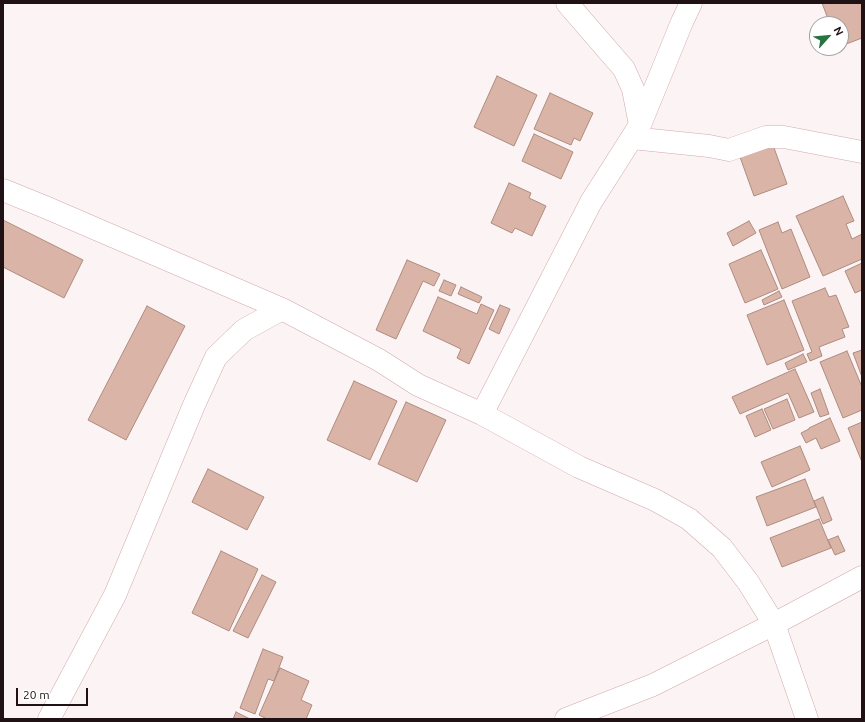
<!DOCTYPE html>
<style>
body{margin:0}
#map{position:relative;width:865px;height:722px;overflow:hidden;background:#fcf3f4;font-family:Ubuntu,sans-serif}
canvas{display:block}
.frame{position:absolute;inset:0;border:4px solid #201214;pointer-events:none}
.north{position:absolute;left:809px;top:16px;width:40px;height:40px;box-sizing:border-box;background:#fff;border:1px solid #a6a0a1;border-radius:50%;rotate:63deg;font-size:11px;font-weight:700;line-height:16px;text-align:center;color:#201214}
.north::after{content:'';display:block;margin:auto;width:14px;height:18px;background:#277341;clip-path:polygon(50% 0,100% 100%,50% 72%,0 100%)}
.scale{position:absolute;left:16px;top:688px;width:72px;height:18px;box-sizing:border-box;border:2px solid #201214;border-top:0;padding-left:5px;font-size:12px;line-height:14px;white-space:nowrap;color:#201214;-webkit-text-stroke:3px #fff;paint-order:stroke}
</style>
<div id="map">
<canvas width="865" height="722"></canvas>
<div class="frame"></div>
<div class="north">N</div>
<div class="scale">20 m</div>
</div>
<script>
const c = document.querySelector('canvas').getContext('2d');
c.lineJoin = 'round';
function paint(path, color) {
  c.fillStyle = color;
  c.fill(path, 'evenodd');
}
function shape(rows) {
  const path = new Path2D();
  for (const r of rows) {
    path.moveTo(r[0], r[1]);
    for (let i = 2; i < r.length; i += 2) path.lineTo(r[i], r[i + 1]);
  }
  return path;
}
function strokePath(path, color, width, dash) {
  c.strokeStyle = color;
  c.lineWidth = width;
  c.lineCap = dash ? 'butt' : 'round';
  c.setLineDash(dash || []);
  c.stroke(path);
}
const building = shape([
 [822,3,862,3,862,38,841,46,841,24,830,24,822,3],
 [497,76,537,95,514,146,474,127,497,76],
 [550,93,593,113,580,141,574,138,571,145,534,129,550,93],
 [534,134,573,152,561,179,522,161,534,134],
 [773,145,787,184,754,196,740,157,773,145],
 [509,183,531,193,529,198,546,206,532,236,515,228,512,233,491,223,509,183],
 [843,196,854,221,846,224,852,239,862,234,862,259,823,276,796,216,843,196],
 [3,220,83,260,64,298,3,267,3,220],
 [749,221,756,233,733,246,727,233,749,221],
 [778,222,782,233,791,229,810,277,782,289,759,230,778,222],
 [761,250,778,289,745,303,729,264,761,250],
 [407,260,440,274,434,286,423,281,396,339,376,330,407,260],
 [862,263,862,290,855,293,845,271,862,263],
 [444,280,456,285,451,296,439,291,444,280],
 [461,287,482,297,479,303,458,294,461,287],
 [825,288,829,297,836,295,849,327,842,329,845,337,819,347,822,356,810,361,807,354,812,352,792,301,825,288],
 [779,291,782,297,764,305,762,300,779,291],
 [438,297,477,314,481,304,494,310,469,364,457,358,461,349,423,331,438,297],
 [784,300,804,350,767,365,747,315,784,300],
 [500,305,510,309,499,334,489,329,500,305],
 [147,306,185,326,126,440,88,420,147,306],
 [862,350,862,377,853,353,862,350],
 [847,351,862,387,862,410,843,418,820,362,847,351],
 [803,354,807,362,788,370,785,363,803,354],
 [795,369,814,412,799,418,788,393,740,414,732,397,795,369],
 [354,381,397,401,370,460,327,440,354,381],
 [820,389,829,414,820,417,811,393,820,389],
 [787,399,795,420,773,429,764,409,787,399],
 [406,402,446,420,417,482,378,464,406,402],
 [762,409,771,430,755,437,746,416,762,409],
 [830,418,840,441,821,449,816,438,806,443,801,433,809,429,809,428,830,418],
 [862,422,862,462,848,428,862,422],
 [800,446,810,470,772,487,761,462,800,446],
 [208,469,264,497,247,530,192,502,208,469],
 [805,479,816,507,767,526,756,497,805,479],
 [823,497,832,520,823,524,814,501,823,497],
 [819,519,831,548,782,567,770,538,819,519],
 [838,536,845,551,835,555,828,540,838,536],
 [221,551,258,569,229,631,192,613,221,551],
 [262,575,276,582,248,638,233,631,262,575],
 [263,649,283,657,274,681,268,679,255,714,240,708,263,649],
 [280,668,309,681,301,700,312,705,306,719,267,719,259,715,280,668],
 [236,712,250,719,233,719,236,712]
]);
const minor = shape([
 [567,3,624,69,633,89,640,125],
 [632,138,709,146,729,150,766,137,784,137,862,152],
 [3,190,45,207,282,309,379,360,418,385,482,414,579,467,655,500,689,519,722,548,748,582,774,624,807,719],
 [482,414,591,202,640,125,682,22,691,3],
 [49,719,115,595,194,405,216,357,244,330,282,309],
 [566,719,653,685,774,624,862,577]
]);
paint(building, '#dab5a7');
strokePath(building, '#ae8b7e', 1);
strokePath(minor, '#d2aaad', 23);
strokePath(minor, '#fff', 22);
</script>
